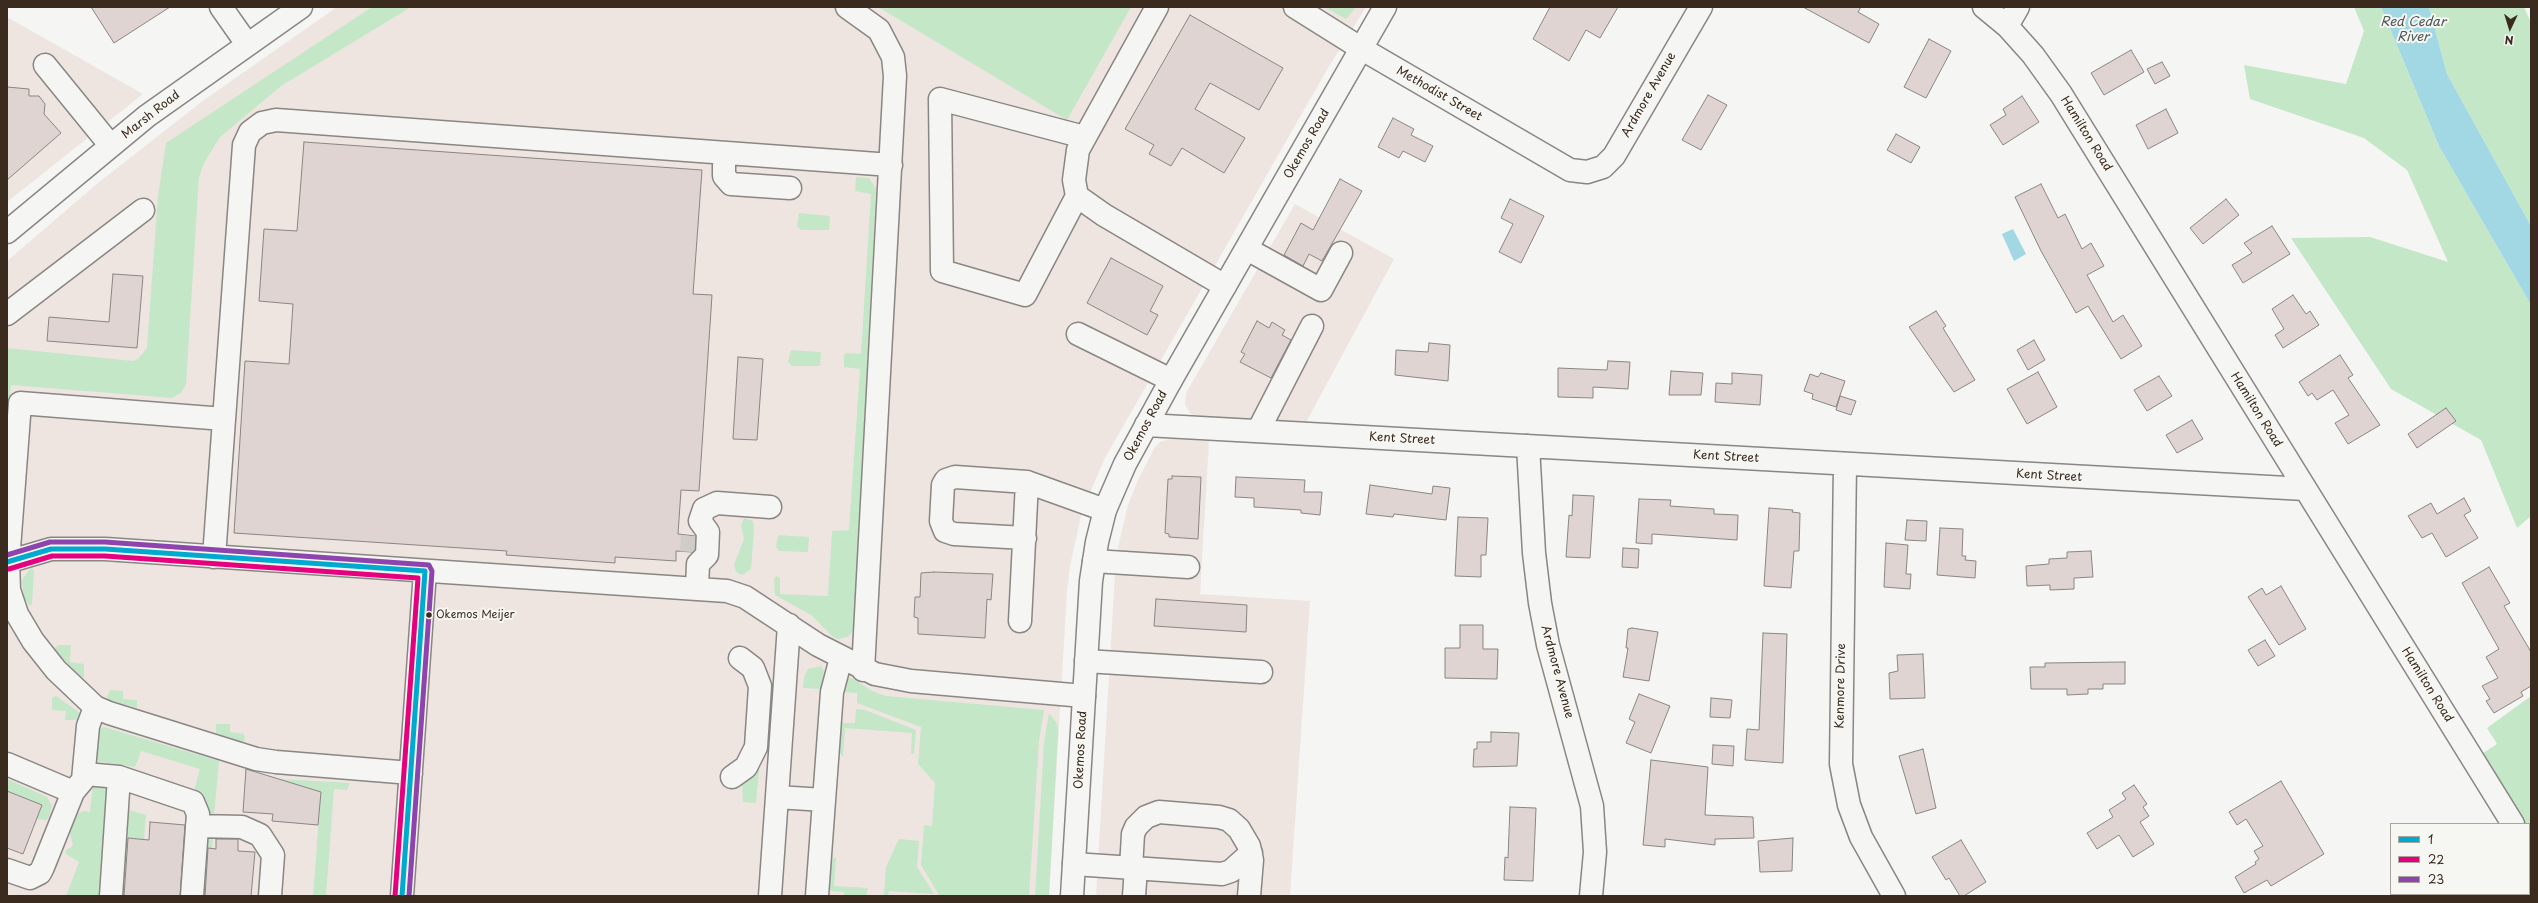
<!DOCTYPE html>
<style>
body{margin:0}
#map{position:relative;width:2538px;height:903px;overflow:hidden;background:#f5f5f3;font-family:"Playpen Sans",sans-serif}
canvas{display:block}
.frame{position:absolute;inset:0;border:8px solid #3b2a1e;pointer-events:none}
.legend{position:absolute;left:2390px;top:823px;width:140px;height:72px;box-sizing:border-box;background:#f6f6f2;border:1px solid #aba49d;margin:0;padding:5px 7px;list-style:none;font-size:12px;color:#3b2a1e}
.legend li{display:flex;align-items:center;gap:8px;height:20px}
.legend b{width:20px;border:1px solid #aba49d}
.north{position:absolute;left:2490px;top:8px;width:40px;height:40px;-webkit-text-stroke:3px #f6f6f2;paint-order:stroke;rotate:184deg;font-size:11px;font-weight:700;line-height:16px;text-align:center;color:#3b2a1e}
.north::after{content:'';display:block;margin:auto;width:14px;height:18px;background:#3b2a1e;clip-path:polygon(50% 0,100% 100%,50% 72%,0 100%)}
</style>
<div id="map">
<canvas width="2538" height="903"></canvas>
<div class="frame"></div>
<ul class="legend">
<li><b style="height:5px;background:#00a9ce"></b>1</li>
<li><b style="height:5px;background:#e5007d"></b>22</li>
<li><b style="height:5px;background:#8e44ad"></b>23</li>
</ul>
<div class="north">N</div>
</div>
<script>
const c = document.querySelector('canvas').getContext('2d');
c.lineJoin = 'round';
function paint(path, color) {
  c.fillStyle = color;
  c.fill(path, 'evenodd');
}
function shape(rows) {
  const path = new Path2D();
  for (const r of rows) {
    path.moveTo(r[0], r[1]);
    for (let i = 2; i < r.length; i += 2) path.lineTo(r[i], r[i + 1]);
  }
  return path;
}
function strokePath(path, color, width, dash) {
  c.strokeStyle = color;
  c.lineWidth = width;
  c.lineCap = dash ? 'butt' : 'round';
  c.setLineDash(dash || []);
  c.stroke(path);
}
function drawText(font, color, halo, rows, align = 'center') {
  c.font = font + ' "Playpen Sans",sans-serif';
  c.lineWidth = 4;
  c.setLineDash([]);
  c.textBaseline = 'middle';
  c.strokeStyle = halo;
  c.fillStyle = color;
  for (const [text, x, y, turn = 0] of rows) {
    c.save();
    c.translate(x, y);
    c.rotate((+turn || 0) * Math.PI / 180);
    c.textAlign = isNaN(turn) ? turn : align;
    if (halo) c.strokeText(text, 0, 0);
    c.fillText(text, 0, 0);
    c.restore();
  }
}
const built = shape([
 [337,7,1366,7,1328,68,1105,458,1082,511,1070,566,1067,592,1049,896,7,896,7,261,98,183,204,100],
 [7,17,143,94,7,202],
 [1295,204,1394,259,1303,428,1194,419,1185,405,1186,393],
 [1170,439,1209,441,1200,594,1310,601,1290,896,1096,896,1116,556,1128,505,1138,480,1155,447,1160,442]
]);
const green = shape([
 [372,7,411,7,281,86,220,137,204,163,199,177,186,384,181,393,172,398,11,385,7,427,7,348,133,361,138,359,147,348,158,196,166,143],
 [878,7,1131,7,1067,120],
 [1324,7,1356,7,1346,19],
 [2354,7,2381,7,2439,146,2531,305,2531,516,2517,528,2481,440,2391,389,2291,238,2370,237,2448,262,2407,170,2364,138,2250,99,2244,65,2346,84,2364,31],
 [2429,7,2524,7,2531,23,2531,226,2447,74],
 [856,177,869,178,876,189,854,629,848,637,838,639,833,637,811,615,775,595,774,579,776,576,780,578,780,594,828,596,832,531,849,530,860,369,844,367,844,355,846,353,861,354,871,194,855,191],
 [799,213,830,216,829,230,801,230,797,226],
 [791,350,821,352,820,366,792,366,788,362],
 [744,518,753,521,754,530,751,569,742,575,736,572,734,565,744,539,741,526],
 [778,535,809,537,808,552,779,551,776,547],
 [31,568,34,571,32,604,30,606,24,598,22,580],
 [58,645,71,645,70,662,84,664,84,677,80,677,57,652,55,648],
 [821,666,824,671,821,689,803,688,804,678,808,669],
 [852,678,872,691,886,696,1044,710,1039,741,1029,896,939,895,921,865,924,825,932,826,935,783,918,764,921,727,857,703,857,693,840,692,845,679],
 [110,690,123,691,123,699,137,700,137,708,109,700,107,697],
 [56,696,80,713,79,720,65,720,66,711,52,710,52,698],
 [2531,696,2531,837,2529,824,2523,824,2480,755,2497,744,2487,728],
 [856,709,865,710,916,730,914,754,911,753,912,733,845,728,843,757,837,749,840,723,855,723],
 [1049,713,1057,724,1058,732,1049,896,1035,896,1044,742],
 [216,724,230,724,230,732,244,734,245,740,242,742,216,734],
 [104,727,219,761,214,816,204,816,194,791,200,769,141,751,135,767,95,761,98,730],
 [760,761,756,803,743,802,742,784,745,777],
 [7,779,47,797,52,806,49,818,46,820,37,819,42,805,7,791],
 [279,779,350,783,347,790,334,789,326,896,313,896,321,792],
 [93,785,108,785,101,896,66,896,79,862,66,854,66,850,73,846,69,828,76,815,83,811,90,812],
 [127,806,130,807,129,810,146,815,144,839,128,838,124,896,121,896],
 [213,834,209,896,199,896,203,835],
 [899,839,919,841,917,867,934,894,889,891,888,896,884,896,886,867],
 [836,857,834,886,868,888,866,896,844,896,844,892,832,891,828,888,829,861]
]);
const water = shape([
 [2381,7,2429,7,2447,74,2531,226,2531,305,2439,146],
 [2013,229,2026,254,2014,261,2002,234]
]);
const building = shape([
 [91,7,170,7,114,43,91,7],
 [1550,7,1618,7,1600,38,1586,30,1569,61,1533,39,1550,7],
 [1803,7,1861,7,1858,12,1879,24,1869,43,1803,7],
 [1190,15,1283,68,1259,110,1210,83,1195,109,1245,138,1224,173,1182,148,1171,166,1149,154,1154,145,1125,129,1190,15],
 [1929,39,1951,51,1926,98,1904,87,1929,39],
 [2131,50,2144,72,2104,95,2091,73,2131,50],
 [2162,62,2170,76,2155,84,2147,69,2162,62],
 [7,87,29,89,29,96,39,96,45,104,44,114,61,133,7,180,7,87],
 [1708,95,1727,105,1701,150,1682,140,1708,95],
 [2022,96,2039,122,2003,145,1990,125,2006,115,2003,109,2022,96],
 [2166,109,2178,133,2148,149,2136,125,2166,109],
 [1393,118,1414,129,1411,135,1433,146,1425,162,1403,151,1399,158,1378,147,1393,118],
 [1896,134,1920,147,1911,163,1887,150,1896,134],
 [304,142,702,170,693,294,712,295,699,491,681,490,678,534,695,536,695,550,692,552,676,551,676,561,615,557,615,563,506,555,507,551,234,533,245,361,289,364,293,304,259,301,264,229,297,231,304,142],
 [1340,179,1362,191,1322,261,1309,254,1303,266,1284,255,1301,223,1313,230,1340,179],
 [2041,184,2058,218,2065,214,2082,249,2091,243,2104,266,2087,275,2113,322,2123,315,2142,346,2121,359,2088,306,2076,313,2041,251,2015,197,2041,184],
 [1510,199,1544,216,1521,263,1499,252,1513,224,1501,218,1510,199],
 [2226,199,2239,215,2203,244,2190,228,2226,199],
 [2272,226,2290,254,2243,283,2232,265,2252,253,2244,243,2272,226],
 [1111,258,1163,286,1150,311,1158,315,1147,335,1087,303,1111,258],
 [113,274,143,276,137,348,47,341,49,317,109,322,113,274],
 [2293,295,2306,314,2310,311,2319,325,2283,348,2275,335,2284,329,2272,309,2293,295],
 [1936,311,1946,326,1943,328,1975,380,1954,392,1909,327,1936,311],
 [1257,321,1269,328,1272,322,1285,330,1282,335,1291,340,1271,378,1240,362,1245,354,1241,352,1257,321],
 [2034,340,2045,360,2028,370,2017,350,2034,340],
 [1429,343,1450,345,1448,381,1395,375,1396,350,1428,352,1429,343],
 [2340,355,2353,375,2348,378,2380,425,2348,444,2335,423,2349,415,2333,390,2317,400,2312,393,2308,396,2299,382,2340,355],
 [738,357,763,359,757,440,733,439,738,357],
 [1608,361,1630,362,1628,389,1593,387,1593,398,1558,397,1558,368,1607,370,1608,361],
 [1671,371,1703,373,1701,395,1669,395,1671,371],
 [2038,372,2057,407,2027,424,2007,389,2038,372],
 [1732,373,1762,375,1760,405,1715,402,1716,383,1732,384,1732,373],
 [1821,373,1845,381,1836,407,1812,399,1813,394,1804,391,1810,374,1818,377,1821,373],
 [2159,376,2172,396,2147,411,2134,390,2159,376],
 [1840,396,1856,401,1851,415,1836,410,1840,396],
 [2446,408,2456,421,2417,448,2408,434,2446,408],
 [2192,420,2203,439,2177,453,2166,435,2192,420],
 [1172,476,1201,477,1198,539,1169,537,1169,534,1165,533,1168,479,1172,479,1172,476],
 [1236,477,1305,480,1304,492,1322,492,1320,515,1301,513,1301,510,1254,507,1254,498,1235,497,1236,477],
 [1370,485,1432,494,1433,486,1450,488,1446,520,1394,514,1393,517,1366,514,1370,485],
 [1573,495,1594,496,1590,558,1566,557,1569,515,1572,516,1573,495],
 [2464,498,2471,511,2464,515,2478,538,2446,557,2432,533,2422,538,2408,516,2431,503,2437,514,2464,498],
 [1639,499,1671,500,1670,506,1714,509,1714,514,1738,515,1737,540,1652,534,1652,544,1636,543,1639,499],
 [1769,508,1793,510,1792,512,1800,513,1799,551,1794,551,1791,588,1764,586,1769,508],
 [1458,517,1488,518,1486,555,1481,555,1481,577,1455,576,1458,517],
 [1907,520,1927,521,1926,541,1905,540,1907,520],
 [1940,528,1963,529,1962,556,1966,556,1965,560,1976,561,1975,578,1937,575,1940,528],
 [1886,543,1908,545,1906,574,1911,574,1910,589,1884,587,1886,543],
 [1623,548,1639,549,1638,568,1622,567,1623,548],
 [2091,551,2093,577,2074,578,2074,589,2050,590,2050,585,2027,586,2026,566,2049,564,2049,559,2067,558,2067,552,2091,551],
 [2489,567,2510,603,2504,606,2531,652,2531,686,2521,692,2523,696,2494,713,2486,701,2490,699,2482,686,2498,678,2486,657,2499,649,2462,583,2489,567],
 [934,572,993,574,991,600,987,599,985,638,918,634,918,618,914,617,915,597,920,597,921,573,934,572],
 [2281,586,2306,629,2279,645,2248,597,2262,588,2266,595,2281,586],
 [1156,599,1247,605,1246,632,1154,626,1156,599],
 [1460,625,1483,625,1483,649,1498,649,1497,679,1445,678,1445,648,1460,648,1460,625],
 [1632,628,1658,632,1649,681,1623,677,1628,648,1626,648,1628,629,1632,628],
 [1763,633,1787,634,1783,763,1745,760,1747,729,1759,730,1763,633],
 [2265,640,2275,656,2258,666,2248,650,2265,640],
 [1923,654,1925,698,1890,699,1889,673,1898,671,1897,655,1923,654],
 [2125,662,2125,684,2103,684,2103,689,2088,689,2088,694,2067,695,2067,689,2031,689,2030,667,2045,667,2045,663,2125,662],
 [1639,694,1670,706,1651,753,1626,743,1635,722,1629,719,1639,694],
 [1711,698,1732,700,1730,718,1710,717,1711,698],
 [1491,732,1519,733,1517,766,1473,767,1474,749,1477,749,1477,742,1491,742,1491,732],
 [1713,745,1734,746,1733,766,1712,764,1713,745],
 [1923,749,1936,808,1916,814,1899,756,1923,749],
 [1651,760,1708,767,1705,815,1753,817,1754,838,1715,839,1715,845,1665,839,1665,847,1643,845,1651,760],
 [246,769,321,792,318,825,272,821,273,814,243,812,246,769],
 [2281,781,2324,854,2271,886,2267,880,2244,893,2235,877,2256,864,2255,862,2259,859,2254,851,2263,846,2246,819,2237,825,2229,812,2281,781],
 [2134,785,2147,804,2143,807,2149,816,2140,822,2154,844,2133,857,2119,835,2097,849,2087,833,2113,817,2109,810,2126,799,2122,793,2134,785],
 [7,791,42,805,23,854,7,848,7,791],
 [1510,807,1536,808,1533,881,1504,880,1505,857,1508,858,1510,807],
 [150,822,185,825,180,896,124,896,128,838,149,840,150,822],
 [1793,838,1792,871,1760,872,1758,841,1793,838],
 [216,839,238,839,238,851,255,852,251,896,205,896,208,848,216,849,216,839],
 [1961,840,1986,882,1964,896,1960,896,1949,878,1946,880,1932,857,1961,840]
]);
const minorTunnel = shape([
 [691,552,692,536]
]);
const minor = shape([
 [221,7,247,44],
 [847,7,879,30,893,57,895,76,863,670],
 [1157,7,1078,150,1074,180,1077,196,1104,215,1225,286],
 [1295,7,1362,49,1570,170,1587,172,1603,167,1614,156,1701,7],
 [1984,7,2007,26,2033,55,2061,94,2513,824],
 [2007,26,2018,7],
 [45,65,111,146],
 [724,153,724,176,731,184,790,188],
 [1077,196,1025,295,942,271,940,99,1084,137],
 [7,232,147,116,301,7],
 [1247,249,1321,290,1341,253],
 [7,314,143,210],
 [1078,334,1171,380],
 [224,419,20,403,8,562,9,590,17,614,33,641,56,670,95,707,109,713,256,759,276,762,411,773],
 [1146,425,2305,489],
 [1258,431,1312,326],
 [1528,446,1534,553,1540,603,1548,645,1592,806,1595,852,1591,896],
 [1845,464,1841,764,1849,805,1861,837,1894,896],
 [1025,538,954,534,945,531,941,521,943,485,946,480,955,477,1027,482,1105,510],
 [214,557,244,145,250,132,262,123,276,120,891,165],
 [1094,561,1188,567],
 [7,562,51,549,105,549,727,591,745,597,818,645,875,674,911,681,1084,696],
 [697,589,698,564,707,555,708,532,700,521,704,509,717,503,770,507],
 [1020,621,1027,482],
 [1086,661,1261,672],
 [7,764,73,792],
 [85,774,119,777,193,802,198,814,192,896],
 [732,777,746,767,756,747,760,686,753,668,740,658],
 [777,797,824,800],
 [197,826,242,827,260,835,273,855,270,896],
 [2529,850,2531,853],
 [1074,864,1222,874,1231,871,1251,853],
 [1131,868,1133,834,1136,827,1146,817,1159,812,1219,817,1229,820,1239,829,1249,846,1252,860,1249,896],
 [7,870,30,878,40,873,43,867,73,792,83,780,88,726,95,707],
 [111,896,119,777],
 [402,896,425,571],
 [770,896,789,625],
 [817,896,832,692,841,658],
 [1134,896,1136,868]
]);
const major = shape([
 [1072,896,1091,581,1097,542,1105,510,1125,464,1171,380,1385,7]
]);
const bus1 = shape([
 [7,562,51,549,105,549,425,571,402,896]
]);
const bus2 = shape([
 [9,569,52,556,105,556,418,578,395,896]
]);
const bus3 = shape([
 [7,555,50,542,105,542,429,565,432,571,409,896]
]);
const markers = [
 [429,615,3.5,"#3b2a1e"]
];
const busNames = [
 ["Okemos Meijer",436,615]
];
const streetNames = [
 ["Methodist Street",1439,94,30],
 ["Ardmore Avenue",1649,95,-60],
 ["Marsh Road",151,115,-38],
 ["Hamilton Road",2086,134,58],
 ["Okemos Road",1307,144,-60],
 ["Hamilton Road",2256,410,58],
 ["Okemos Road",1146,426,-62],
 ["Kent Street",1402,439,3],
 ["Kent Street",1726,457,3],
 ["Kent Street",2049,476,3],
 ["Ardmore Avenue",1557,672,75],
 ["Hamilton Road",2427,685,58],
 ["Kenmore Drive",1841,686,-89],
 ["Okemos Road",1081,750,-87]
];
const waterNames = [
 ["Red Cedar",2413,22],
 ["River",2413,37]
];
paint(built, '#eee5e1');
paint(green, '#c4e7c8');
paint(water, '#a2d7e4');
paint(building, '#dfd4d1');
strokePath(building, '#8a8683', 1);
strokePath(minorTunnel, '#d0ccc8', 22, [22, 11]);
strokePath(minor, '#8a8683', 25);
strokePath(major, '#8a8683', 25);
strokePath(minor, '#f5f5f3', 22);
strokePath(major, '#f5f5f3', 22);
strokePath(bus1, '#00a9ce', 5);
strokePath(bus2, '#e5007d', 5);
strokePath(bus3, '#8e44ad', 5);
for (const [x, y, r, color] of markers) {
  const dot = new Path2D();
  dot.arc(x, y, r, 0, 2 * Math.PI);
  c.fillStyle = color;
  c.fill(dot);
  strokePath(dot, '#f6f6f2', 1.5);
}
drawText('11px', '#3b2a1e', '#f6f6f2', busNames, 'left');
drawText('12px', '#3b2a1e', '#f6f6f2', streetNames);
drawText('italic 13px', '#4f5a58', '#f6f6f2', waterNames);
</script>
